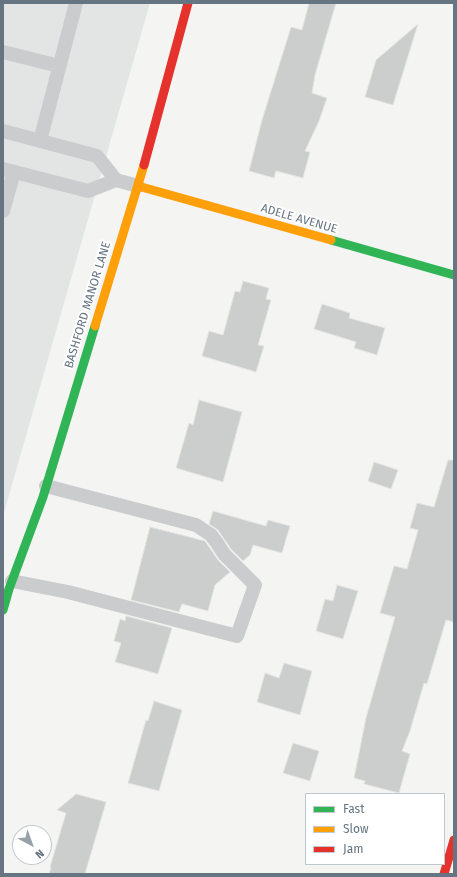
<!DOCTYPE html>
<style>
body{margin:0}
#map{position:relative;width:457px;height:877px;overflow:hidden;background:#f4f4f3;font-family:"Fira Sans",sans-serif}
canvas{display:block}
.frame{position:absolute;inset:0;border:4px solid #657582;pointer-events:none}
.legend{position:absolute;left:305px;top:793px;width:140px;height:72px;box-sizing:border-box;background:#fff;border:1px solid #c1c8cd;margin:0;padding:5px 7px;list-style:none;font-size:12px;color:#657582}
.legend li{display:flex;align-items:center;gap:8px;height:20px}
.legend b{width:20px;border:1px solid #c1c8cd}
.north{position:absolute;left:12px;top:825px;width:40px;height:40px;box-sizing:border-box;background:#fff;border:1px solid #c1c8cd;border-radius:50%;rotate:139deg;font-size:11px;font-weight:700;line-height:16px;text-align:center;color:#657582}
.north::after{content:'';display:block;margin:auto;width:14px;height:18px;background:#97a1aa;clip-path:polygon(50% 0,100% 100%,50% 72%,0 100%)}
</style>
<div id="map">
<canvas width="457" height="877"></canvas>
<div class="frame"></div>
<ul class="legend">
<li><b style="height:5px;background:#30b455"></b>Fast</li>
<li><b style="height:5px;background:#ff9f0a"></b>Slow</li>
<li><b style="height:5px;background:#e5322d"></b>Jam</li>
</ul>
<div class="north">N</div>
</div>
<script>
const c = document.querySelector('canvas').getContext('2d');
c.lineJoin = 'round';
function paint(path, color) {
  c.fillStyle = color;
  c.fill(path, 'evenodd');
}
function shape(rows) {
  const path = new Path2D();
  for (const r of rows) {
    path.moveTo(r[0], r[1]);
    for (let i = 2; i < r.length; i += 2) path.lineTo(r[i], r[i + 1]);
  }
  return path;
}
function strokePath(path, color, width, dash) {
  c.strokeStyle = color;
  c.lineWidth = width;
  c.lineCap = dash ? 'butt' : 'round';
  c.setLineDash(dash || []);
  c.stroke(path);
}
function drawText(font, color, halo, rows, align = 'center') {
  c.font = font + ' "Fira Sans",sans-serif';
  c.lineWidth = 4;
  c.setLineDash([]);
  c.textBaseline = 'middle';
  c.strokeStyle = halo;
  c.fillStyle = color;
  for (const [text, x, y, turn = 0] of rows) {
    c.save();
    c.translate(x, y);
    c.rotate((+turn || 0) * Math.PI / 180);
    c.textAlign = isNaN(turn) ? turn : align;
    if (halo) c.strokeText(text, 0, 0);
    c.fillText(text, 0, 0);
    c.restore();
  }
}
const built = shape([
 [3,3,150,3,3,516]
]);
const building = shape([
 [309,3,336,3,315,75,312,93,327,98,319,121,305,151,310,152,303,178,276,171,274,178,249,171,262,120,291,27,302,30,309,3],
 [418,24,393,105,365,97,376,60,418,24],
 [243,281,269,288,266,299,271,300,258,345,264,346,256,372,202,356,209,331,223,335,235,291,240,292,243,281],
 [322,304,350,313,349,318,385,328,377,355,354,348,356,342,314,329,322,304],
 [199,400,242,412,223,482,176,468,189,423,193,425,199,400],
 [448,460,454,460,454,622,446,620,427,684,424,683,410,731,402,751,410,754,399,793,364,784,365,781,354,778,366,718,395,617,380,613,394,566,407,569,418,530,410,528,417,503,434,507,448,460],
 [374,462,398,470,391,489,368,481,374,462],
 [213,511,266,526,268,520,290,526,282,553,253,545,250,555,243,561,231,549,218,530,209,524,213,511],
 [150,527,205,541,218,560,230,572,215,585,208,611,182,604,179,612,131,600,150,527],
 [337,585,358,591,343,639,316,631,325,599,333,601,337,585],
 [126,616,172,628,158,674,115,662,121,643,114,641,120,619,125,621,126,616],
 [284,663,312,671,300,715,257,702,265,673,279,678,284,663],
 [154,701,182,710,159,791,128,783,146,720,148,721,154,701],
 [293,743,319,751,310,781,283,773,293,743],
 [76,794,106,802,85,874,49,874,51,868,50,867,66,813,57,810,76,794]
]);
const lane = shape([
 [3,52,59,66],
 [3,131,97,156,116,180],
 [40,141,76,3],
 [3,169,88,191,116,180,138,186],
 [3,211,14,172],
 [12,581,68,592,237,636,255,585,224,554,217,543,211,535,196,525,46,486]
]);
const fast = shape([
 [331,240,454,275],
 [3,610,9,589,43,497,95,326]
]);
const slow = shape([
 [138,186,331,240],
 [95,326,144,165]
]);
const jam = shape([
 [144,165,188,3],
 [444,874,454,840]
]);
const streetNames = [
 ["ADELE AVENUE",299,219,16],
 ["BASHFORD MANOR LANE",88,305,-73]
];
paint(built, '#e3e4e4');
paint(building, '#cccece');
strokePath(building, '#e4e4e2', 1);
strokePath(lane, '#cacccd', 14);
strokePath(fast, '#30b455', 9);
strokePath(slow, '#ff9f0a', 9);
strokePath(jam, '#e5322d', 9);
drawText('12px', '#657582', '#fff', streetNames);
</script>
